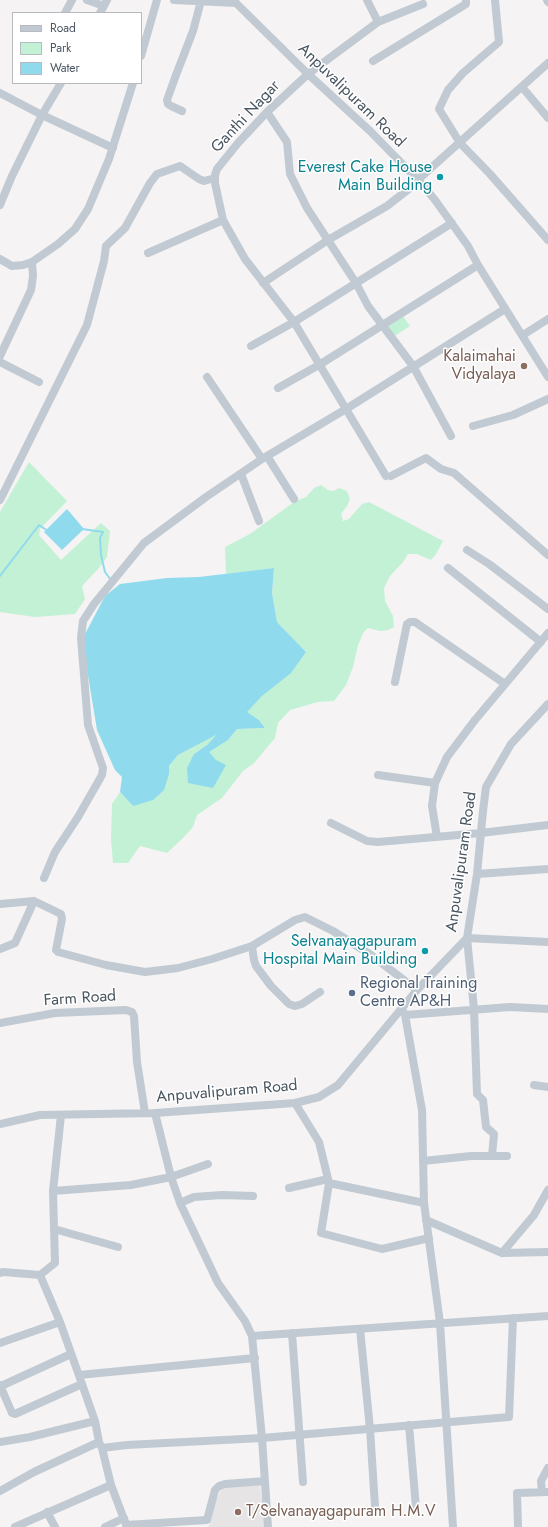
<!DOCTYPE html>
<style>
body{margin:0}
#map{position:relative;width:548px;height:1527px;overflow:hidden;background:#f5f3f3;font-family:Jost,sans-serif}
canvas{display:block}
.legend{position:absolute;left:12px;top:12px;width:130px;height:72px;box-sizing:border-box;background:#fff;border:1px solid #b7bbc0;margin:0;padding:5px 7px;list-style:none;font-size:12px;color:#4a5661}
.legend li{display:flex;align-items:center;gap:8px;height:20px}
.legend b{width:20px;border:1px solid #b7bbc0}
</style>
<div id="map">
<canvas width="548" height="1527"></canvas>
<ul class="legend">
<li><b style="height:5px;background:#c1cad2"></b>Road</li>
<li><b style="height:11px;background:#c3f1d5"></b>Park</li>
<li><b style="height:11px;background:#90daee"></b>Water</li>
</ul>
</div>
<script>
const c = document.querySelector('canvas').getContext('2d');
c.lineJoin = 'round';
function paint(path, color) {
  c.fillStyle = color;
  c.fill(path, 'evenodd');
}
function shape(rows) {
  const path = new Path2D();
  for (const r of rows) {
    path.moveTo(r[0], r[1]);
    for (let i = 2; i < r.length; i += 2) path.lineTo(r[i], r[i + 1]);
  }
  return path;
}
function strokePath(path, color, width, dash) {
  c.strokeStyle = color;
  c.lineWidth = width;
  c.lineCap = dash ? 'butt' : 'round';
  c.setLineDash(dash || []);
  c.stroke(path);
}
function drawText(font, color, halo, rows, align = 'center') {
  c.font = font + ' Jost,sans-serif';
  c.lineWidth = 3;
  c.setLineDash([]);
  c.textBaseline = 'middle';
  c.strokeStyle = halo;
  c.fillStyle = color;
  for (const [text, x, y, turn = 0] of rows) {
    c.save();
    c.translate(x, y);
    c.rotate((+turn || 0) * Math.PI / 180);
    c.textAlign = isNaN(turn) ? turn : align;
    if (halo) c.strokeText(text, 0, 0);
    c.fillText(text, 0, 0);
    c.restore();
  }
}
const education = shape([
 [260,1485,266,1527,208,1527,210,1523,213,1504,223,1487]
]);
const green = shape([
 [403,316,410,326,393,337,387,326],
 [29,462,67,501,40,529,39,535,61,560,101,523,110,531,107,557,98,569,82,586,85,599,75,614,35,617,0,612,0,512],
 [321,485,328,490,334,491,339,488,347,491,350,499,347,506,341,514,343,521,349,519,362,504,369,502,443,541,436,554,431,560,417,554,408,554,403,562,390,576,384,588,385,601,393,616,394,627,388,630,380,631,368,628,363,633,358,645,353,667,346,685,334,701,318,702,290,710,278,723,275,738,254,763,243,771,222,798,197,815,193,827,183,838,167,853,140,846,128,863,113,863,111,840,112,804,120,792,133,806,169,774,169,766,178,755,217,734,207,745,194,754,216,760,208,752,228,740,237,729,265,728,259,720,246,712,306,652,277,622,272,593,274,568,226,574,225,547,250,534,294,502,306,497,314,488]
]);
const water = shape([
 [67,509,84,529,62,550,44,532],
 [274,568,272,593,277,622,306,652,291,673,262,696,247,712,259,720,265,728,237,729,228,740,209,752,216,760,226,765,213,788,188,783,187,768,194,754,207,745,216,735,178,755,169,766,169,774,164,790,153,800,133,806,120,792,122,777,115,770,97,730,85,657,84,636,105,596,120,584,167,578,199,577]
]);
const stream = shape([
 [82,529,103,532,100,538,101,555,105,572,111,580],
 [0,576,39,525,48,531]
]);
const minor = shape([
 [87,0,104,6],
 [174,0,236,3],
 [234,0,236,3,308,74,370,131,419,181,435,200,468,246,478,265,548,377],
 [367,0,378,22,308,74,267,112,238,143,217,169,215,175,215,183,223,220,245,259,294,322,386,476],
 [495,0,499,42,463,73,448,90,439,109,460,143,490,174,548,240],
 [547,0,548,2],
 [65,13,72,0],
 [100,13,107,0],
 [378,22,423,4],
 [141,56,157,0],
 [373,61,466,4,466,0],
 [522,87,548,118],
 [0,93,42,115,113,148],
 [182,111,171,106,168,104,167,100,176,75,193,31,201,1],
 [267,112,287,142,290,174,307,208,356,283,368,306,413,366,451,436],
 [0,205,12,176,42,115,61,83],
 [148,253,223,220],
 [0,259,12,266,23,265,32,262,58,244,75,229,88,209,109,159,133,83],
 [263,283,328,240,387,206,419,181,421,177,548,63],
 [523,335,548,319],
 [251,346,294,322,452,223],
 [0,356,31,290,33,276,32,262],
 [0,362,39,382],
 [207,377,262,459],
 [278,388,319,365,478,265],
 [473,426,513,415,548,399],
 [267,456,294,499],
 [241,474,259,521],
 [391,476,426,458,441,469,454,473,548,555],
 [0,500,87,325,104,261,106,246,125,228,150,183,157,174,180,166,199,179,204,181,215,178],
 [467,550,489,564,548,609],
 [448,568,541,642],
 [395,682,407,624,410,622,415,622,505,684],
 [378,775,435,783],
 [331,823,367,841,378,842,481,833,548,825],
 [437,837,432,806,435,783,447,757,475,720,548,633],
 [477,874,548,869],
 [44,878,55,852,78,817,102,775,103,768,88,725,81,638,83,621,94,604,144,543,206,497,262,459,346,409,505,309],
 [0,904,34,901],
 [252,946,254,960,256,966,271,986,289,1004,295,1006,302,1004,320,992],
 [0,949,15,943,34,901,61,914,62,919,56,950,58,952,106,965,145,972,178,968,212,959,252,946,295,920,305,917,333,931,371,955,417,990],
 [402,1009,405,1015,422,1110,424,1203,440,1323,453,1527],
 [405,1015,510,1007,548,1009],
 [0,1023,55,1013,126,1010,132,1012,134,1016,137,1062,145,1113],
 [534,1085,548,1087],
 [295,1103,319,1142,329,1183,321,1233,382,1249,429,1238],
 [155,1113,171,1177,180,1203,218,1283,245,1321,252,1336,262,1438,268,1527],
 [0,1124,40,1115,155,1113,295,1103,319,1097,338,1085,417,990,467,938,477,874,483,811,486,787,511,744,548,704],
 [492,1156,494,1134,486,1127,483,1100,477,1094,474,1009,467,938,548,942],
 [423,1161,471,1156,507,1156],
 [329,1183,424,1203],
 [289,1188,328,1179],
 [53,1191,131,1185,171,1177,208,1164],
 [180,1203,194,1197,222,1195,253,1196],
 [426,1220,502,1253,548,1252],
 [54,1229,118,1247],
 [502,1253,534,1215,548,1190],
 [0,1273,3,1272,40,1275,55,1263,53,1191,61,1115],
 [40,1275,60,1322,82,1384,95,1421,99,1442,102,1448,111,1485,127,1527],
 [360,1329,370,1429,375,1506],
 [292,1333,303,1482],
 [252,1336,548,1316],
 [0,1343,60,1322],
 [79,1375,255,1358],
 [0,1385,12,1413,15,1414,82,1384],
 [1,1386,71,1354],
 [409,1425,416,1508],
 [0,1442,30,1437,95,1421],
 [102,1448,127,1445,262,1438,509,1417,513,1318],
 [0,1491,34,1472,99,1442],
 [542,1492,541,1481,548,1468],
 [47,1512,55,1527],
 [126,1525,207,1520,215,1490,219,1486,225,1484,265,1481],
 [15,1527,111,1485],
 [105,1527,124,1518],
 [518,1527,517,1493,548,1492]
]);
const markers = [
 [440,177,4,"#0f9aa8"],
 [524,366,4,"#8d6e63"],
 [425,951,4,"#0f9aa8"],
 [352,993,4,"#5c6f8a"],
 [238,1512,4,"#8d6e63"]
];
const streetNames = [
 ["Anpuvalipuram Road",351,96,44],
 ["Ganthi Nagar",246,117,-47],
 ["Anpuvalipuram Road",462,862,-82],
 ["Farm Road",80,999,-4],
 ["Anpuvalipuram Road",227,1092,-5]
];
const cultureNames = [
 ["Everest Cake House",432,168],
 ["Main Building",432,186],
 ["Selvanayagapuram",417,942],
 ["Hospital Main Building",417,960]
];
const educationNames = [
 ["Kalaimahai",516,357],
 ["Vidyalaya",516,375],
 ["T/Selvanayagapuram H.M.V",246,1512,"left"]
];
const serviceNames = [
 ["Regional Training",360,984],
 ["Centre AP&H",360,1002]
];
paint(education, '#e6e4e5');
paint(green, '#c3f1d5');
paint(water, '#90daee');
strokePath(stream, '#90daee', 2);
strokePath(minor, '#c1cad2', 8);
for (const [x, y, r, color] of markers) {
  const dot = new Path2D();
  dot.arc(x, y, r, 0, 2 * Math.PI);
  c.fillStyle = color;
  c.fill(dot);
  strokePath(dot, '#fff', 1.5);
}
drawText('16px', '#4a5661', '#fff', streetNames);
drawText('16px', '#0d838f', '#fff', cultureNames, 'right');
drawText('16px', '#785e54', '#fff', educationNames, 'right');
drawText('16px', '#4e5e75', '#fff', serviceNames, 'left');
</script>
